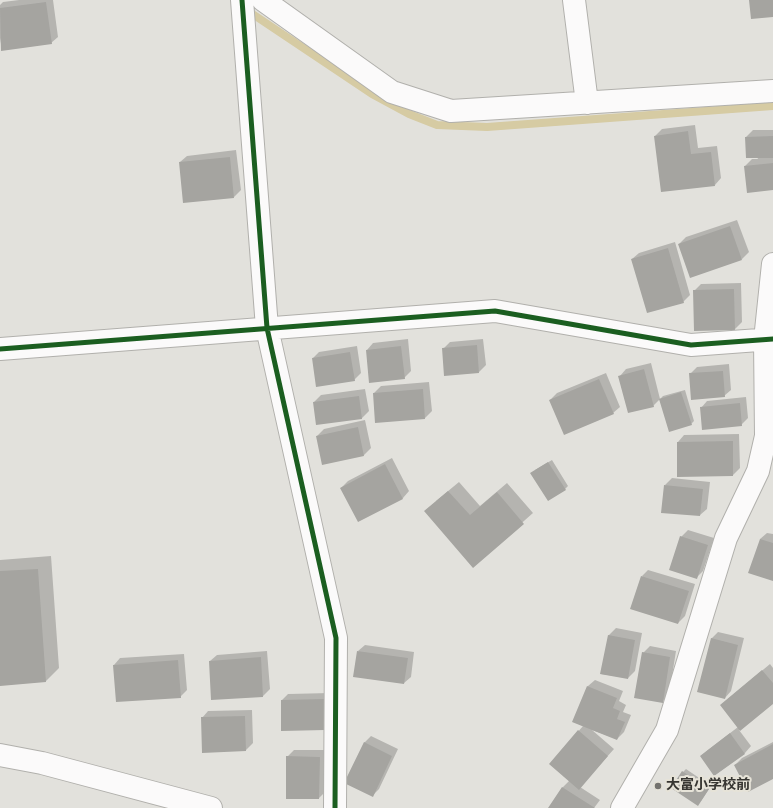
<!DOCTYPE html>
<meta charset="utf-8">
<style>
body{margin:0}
canvas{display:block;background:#e2e1dc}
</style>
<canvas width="773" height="808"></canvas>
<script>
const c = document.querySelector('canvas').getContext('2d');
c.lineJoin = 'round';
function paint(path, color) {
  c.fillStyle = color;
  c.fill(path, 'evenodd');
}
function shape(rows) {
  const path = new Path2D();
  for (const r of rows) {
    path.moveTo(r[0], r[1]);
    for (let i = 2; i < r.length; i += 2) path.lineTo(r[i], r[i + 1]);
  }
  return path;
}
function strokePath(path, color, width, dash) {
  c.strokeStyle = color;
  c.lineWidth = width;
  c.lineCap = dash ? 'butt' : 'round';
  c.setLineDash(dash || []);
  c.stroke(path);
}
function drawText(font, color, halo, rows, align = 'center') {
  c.font = font + ' "Source Sans 3","Noto Sans JP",sans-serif';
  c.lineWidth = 4;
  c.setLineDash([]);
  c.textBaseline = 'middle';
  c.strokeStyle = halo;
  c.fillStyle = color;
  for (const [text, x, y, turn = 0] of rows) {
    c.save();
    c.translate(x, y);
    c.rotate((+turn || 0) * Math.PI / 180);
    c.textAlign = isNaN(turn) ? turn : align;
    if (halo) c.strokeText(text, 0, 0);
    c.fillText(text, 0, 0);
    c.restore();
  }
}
const shadow = shape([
 [19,0,53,0,58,37,51,43,2,50,0,38,0,5,3,2],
 [695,125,698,148,717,146,721,178,715,185,655,136,662,129],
 [753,130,773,130,773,189,745,166,752,159,758,159,746,137],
 [236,150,241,190,234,197,180,162,187,156],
 [737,220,749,252,742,259,679,244,686,237],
 [675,242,690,295,683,302,632,259,639,253],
 [741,283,742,322,735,329,695,330,694,291,701,284],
 [408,339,411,371,404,378,367,350,373,343],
 [483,339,486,365,479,372,443,349,450,342],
 [357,346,361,373,354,380,313,358,319,352],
 [651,363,660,399,663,396,685,390,694,421,691,424,670,431,660,399,653,406,629,412,620,376,626,369],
 [729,364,731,390,724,396,690,374,697,367],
 [606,373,620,407,613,413,550,400,557,393],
 [429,382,432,411,425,418,374,393,381,386],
 [365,389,369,411,362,418,314,402,321,395],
 [746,397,748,418,741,425,701,408,707,401],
 [365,420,371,448,364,455,323,463,317,436,324,429],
 [739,434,740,468,733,475,678,442,684,435],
 [392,458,409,491,403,498,359,521,341,488,348,481],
 [552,460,568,486,565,489,535,470],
 [672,478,710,482,707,509,700,515,665,485],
 [459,482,480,506,507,483,533,513,473,566,436,501],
 [688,530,714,538,703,571,696,578,681,537],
 [767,533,773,534,773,580,760,539],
 [51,556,59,668,46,681,0,685,0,560],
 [648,570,695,584,685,616,678,623,642,576],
 [616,628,642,633,635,671,628,678,601,674,609,635],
 [718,632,744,638,731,691,725,698,711,639],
 [365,645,414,652,411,677,404,683,358,651],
 [650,646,676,651,669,695,662,702,643,653],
 [267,651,270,689,263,696,210,661,217,655],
 [184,654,187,690,180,697,114,665,120,658],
 [770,664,773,668,773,702,739,730,751,746,745,753,715,775,701,756,708,750,738,727,728,699],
 [595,680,623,691,619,701,626,705,623,712,631,715,624,732,617,739,592,730,614,749,580,787,600,800,594,808,549,808,563,787,570,780,550,764,583,726,574,722,588,686],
 [330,693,331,722,282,700,288,694],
 [252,710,253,743,246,750,202,718,208,711],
 [371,736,398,749,379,789,373,795,364,743],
 [773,742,773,778,735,765,742,758],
 [294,750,327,750,326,791,319,798,287,798,287,757],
 [686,769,711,786,701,801,683,772]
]);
const stream = shape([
 [245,9,372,94,409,114,437,125,487,127,773,106]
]);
const building = shape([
 [749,0,773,0,773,17,751,19],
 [46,2,52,44,1,51,0,8],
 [688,131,691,154,711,152,715,186,661,192,654,136],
 [773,136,773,158,746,158,745,137],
 [230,157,234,198,183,203,179,162],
 [773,163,773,190,747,193,744,166],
 [730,226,742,260,690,278,678,244],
 [668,248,684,303,647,313,631,259],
 [734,289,735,330,694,331,693,290],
 [477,345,479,373,444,376,442,348],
 [401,346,405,379,369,383,366,350],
 [350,352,355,381,316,387,312,358],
 [644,369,654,407,628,413,618,376],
 [723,371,725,397,691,400,689,373],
 [599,379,614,414,564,435,549,400],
 [423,389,425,419,375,423,373,393],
 [681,392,692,425,669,432,659,399],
 [359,396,362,419,316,425,313,402],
 [740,403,742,426,702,430,700,407],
 [358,427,364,456,322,465,316,436],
 [733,441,733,476,677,477,677,442],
 [548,462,566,490,548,501,530,473],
 [385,464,403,499,358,522,340,488],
 [664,485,703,489,700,516,661,513],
 [448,491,470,515,497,492,524,524,473,568,424,511],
 [680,536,708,545,697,579,669,570],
 [760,539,773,543,773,581,748,573],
 [38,569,46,682,0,686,0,571],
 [641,576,689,591,678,624,630,609],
 [608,635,635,640,628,679,600,674],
 [711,638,738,645,725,699,697,692],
 [357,651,408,658,404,684,353,677],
 [642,652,670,657,663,703,634,698],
 [261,657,263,697,211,700,209,661],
 [178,660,181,698,116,702,113,665],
 [762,670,773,683,773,704,740,731,720,705],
 [587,686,617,698,613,708,620,711,617,719,625,722,617,740,572,722],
 [324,699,325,730,281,731,281,700],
 [245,716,246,751,202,753,201,717],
 [578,730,608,756,579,790,549,764],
 [730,733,745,754,714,776,700,756],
 [364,742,392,756,373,797,344,783],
 [773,744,773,779,748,792,734,765],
 [286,756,320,757,319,799,286,799],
 [682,771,709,789,698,806,671,788],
 [562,787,595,808,548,808]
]);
const street = shape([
 [242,0,267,328,336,638,335,808],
 [263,0,392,92,451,111,773,91],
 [574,0,587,103],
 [0,349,495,311,691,345,773,339],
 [0,755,42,763,211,808],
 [622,808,667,730,726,538,758,471,766,436,765,340,773,264]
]);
const cycleway = shape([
 [242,0,267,328,336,638,335,808],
 [0,349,495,311,691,345,773,339]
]);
const markers = [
 [658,786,4,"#73726e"]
];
const poiNames = [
 ["大富小学校前",666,786]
];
paint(shadow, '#0003');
strokePath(stream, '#d6cba3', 8);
paint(building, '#a5a4a0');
strokePath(street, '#b1b0ac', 24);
strokePath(street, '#fbfafa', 22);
strokePath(cycleway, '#1b5e20', 5);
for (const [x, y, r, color] of markers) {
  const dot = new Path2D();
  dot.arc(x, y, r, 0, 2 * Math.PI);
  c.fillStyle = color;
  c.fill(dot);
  strokePath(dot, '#e6e3d8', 1.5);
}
drawText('bold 14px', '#373632', '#e6e3d8', poiNames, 'left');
</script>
